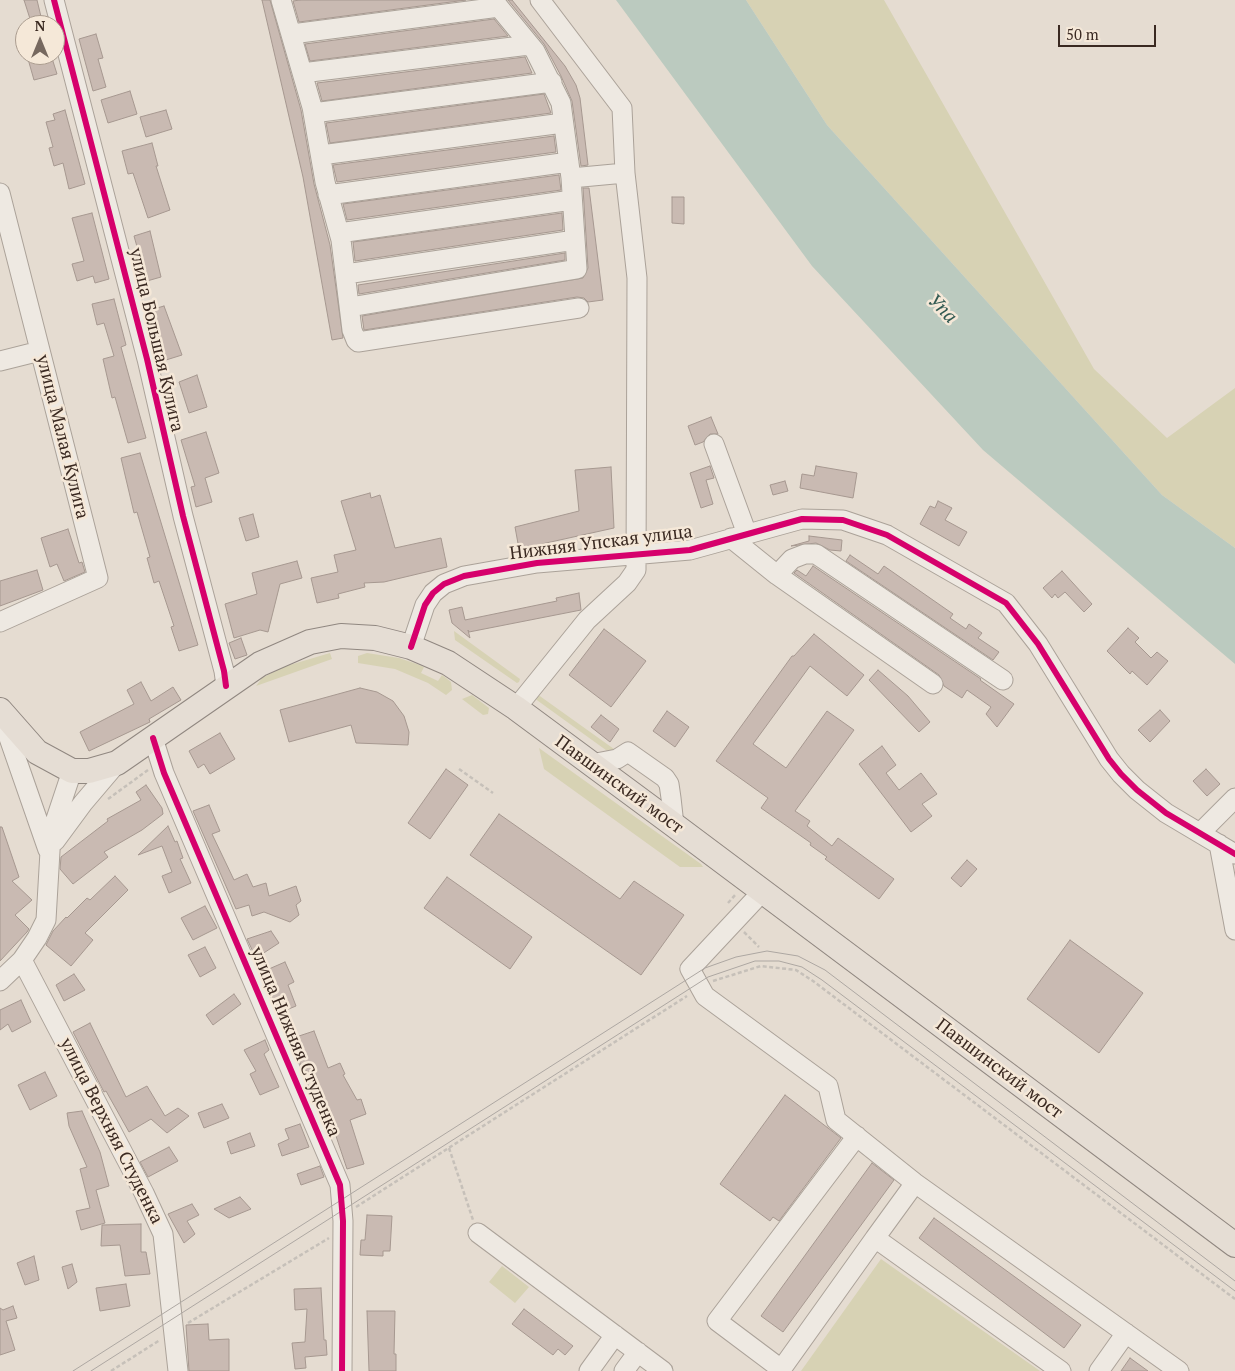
<!DOCTYPE html>
<meta charset="utf-8">
<style>
body{margin:0}
#map{position:relative;width:1235px;height:1371px;overflow:hidden;background:#e5dcd1;font-family:"PT Serif",serif}
canvas{display:block}
.north{position:absolute;left:15px;top:15px;width:50px;height:50px;box-sizing:border-box;background:#f5e8d8;border:1px solid #aa9c8f;border-radius:50%;rotate:0deg;font-size:14px;font-weight:700;line-height:20px;text-align:center;color:#3a2921}
.north::after{content:'';display:block;margin:auto;width:18px;height:22px;background:#76685f;clip-path:polygon(50% 0,100% 100%,50% 72%,0 100%)}
.scale{position:absolute;left:1058px;top:25px;width:98px;height:22px;box-sizing:border-box;border:2px solid #3a2921;border-top:0;padding-left:6px;font-size:15px;line-height:18px;white-space:nowrap;color:#3a2921;-webkit-text-stroke:4px #f5e8d8;paint-order:stroke}
</style>
<div id="map">
<canvas width="1235" height="1371"></canvas>
<div class="north">N</div>
<div class="scale">50 m</div>
</div>
<script>
const c = document.querySelector('canvas').getContext('2d');
c.lineJoin = 'round';
function paint(path, color) {
  c.fillStyle = color;
  c.fill(path, 'evenodd');
}
function shape(rows) {
  const path = new Path2D();
  for (const r of rows) {
    path.moveTo(r[0], r[1]);
    for (let i = 2; i < r.length; i += 2) path.lineTo(r[i], r[i + 1]);
  }
  return path;
}
function strokePath(path, color, width, dash) {
  c.strokeStyle = color;
  c.lineWidth = width;
  c.lineCap = dash ? 'butt' : 'round';
  c.setLineDash(dash || []);
  c.stroke(path);
}
function drawText(font, color, halo, rows, align = 'center') {
  c.font = font + ' "PT Serif",serif';
  c.lineWidth = 5;
  c.setLineDash([]);
  c.textBaseline = 'middle';
  c.strokeStyle = halo;
  c.fillStyle = color;
  for (const [text, x, y, turn = 0] of rows) {
    c.save();
    c.translate(x, y);
    c.rotate((+turn || 0) * Math.PI / 180);
    c.textAlign = isNaN(turn) ? turn : align;
    if (halo) c.strokeText(text, 0, 0);
    c.fillText(text, 0, 0);
    c.restore();
  }
}
const green = shape([
 [746,0,884,0,1094,369,1167,438,1235,388,1235,548,1162,495,827,125],
 [454,631,520,679,519,682,517,683,455,640],
 [330,653,332,659,256,686,262,678,283,667],
 [367,653,399,658,417,664,424,667,421,673,438,681,442,675,446,678,451,682,452,690,446,695,428,683,395,669,358,663,358,656],
 [537,694,614,749,610,753,534,698],
 [472,695,489,708,488,714,483,715,462,699],
 [539,748,701,864,703,867,680,867,544,769],
 [881,1259,1040,1371,801,1371],
 [502,1266,529,1287,515,1303,489,1282]
]);
const water = shape([
 [616,0,746,0,827,125,1162,495,1235,548,1235,664,983,450,812,266]
]);
const building = shape([
 [24,0,37,0,43,25,32,25,24,0],
 [262,0,270,0,301,110,314,184,330,245,343,338,332,340,303,177,262,0],
 [300,0,466,0,299,22,293,1,300,0],
 [508,0,512,0,565,66,576,85,580,98,588,165,581,166,572,101,561,76,544,44,508,0],
 [494,19,508,36,310,61,305,44,494,19],
 [96,34,103,58,98,59,106,87,93,91,79,39,96,34],
 [42,55,51,55,57,74,34,80,28,59,42,55],
 [525,57,532,73,322,101,317,83,525,57],
 [130,91,137,114,108,123,101,100,130,91],
 [544,94,551,113,330,143,326,123,544,94],
 [65,110,85,184,69,189,63,163,54,166,49,148,53,147,46,122,55,120,53,114,65,110],
 [166,110,172,129,146,137,140,117,166,110],
 [554,136,556,152,337,182,333,165,554,136],
 [152,143,158,166,156,166,170,210,148,218,133,173,128,174,122,151,152,143],
 [559,175,561,190,347,220,343,204,559,175],
 [583,188,589,188,603,300,588,302,584,298,577,297,364,330,362,316,583,278,588,268,583,188],
 [672,197,684,197,684,224,672,223,672,197],
 [92,213,109,279,95,283,93,276,77,281,72,264,84,261,72,218,92,213],
 [562,213,563,230,355,261,353,242,562,213],
 [150,231,161,277,140,283,136,270,143,268,134,236,150,231],
 [565,253,565,260,359,294,358,285,565,253],
 [114,299,126,345,121,347,146,438,128,443,115,397,112,398,103,359,114,356,104,323,97,325,92,304,114,299],
 [164,306,182,355,166,360,150,310,164,306],
 [197,375,207,407,189,413,179,382,197,375],
 [711,417,718,434,710,434,703,442,695,445,688,426,711,417],
 [206,432,219,473,205,478,212,502,196,507,191,487,195,486,181,440,206,432],
 [140,453,198,645,179,651,171,627,174,626,159,581,154,583,147,558,150,557,137,512,134,513,121,458,140,453],
 [710,466,714,478,706,480,713,504,701,508,690,473,710,466],
 [816,466,857,473,853,498,800,488,802,474,814,476,816,466],
 [611,467,614,528,519,549,515,527,579,511,575,470,611,467],
 [785,481,788,491,773,495,770,485,785,481],
 [370,493,371,498,380,495,395,548,441,538,447,567,384,582,364,583,365,587,338,594,339,598,317,603,311,578,338,572,334,555,356,550,341,501,370,493],
 [938,501,952,508,945,520,967,532,959,546,920,524,930,506,935,508,938,501],
 [253,514,259,537,246,541,239,518,253,514],
 [68,529,79,563,82,562,85,572,64,581,57,564,50,567,41,538,68,529],
 [809,536,842,540,841,551,830,550,816,543,791,546,809,541,809,536],
 [850,555,878,574,884,566,953,614,950,618,966,629,969,624,982,633,978,638,999,652,993,660,846,561,850,555],
 [297,561,302,578,280,584,268,632,260,630,234,638,225,604,257,594,252,573,297,561],
 [813,566,981,679,980,680,1014,704,997,727,986,714,991,707,967,690,962,698,944,686,939,675,794,573,797,570,806,576,813,566],
 [37,570,43,590,0,606,0,581,37,570],
 [1062,571,1092,604,1084,612,1065,592,1058,598,1055,594,1052,598,1043,588,1062,571],
 [579,593,581,610,469,632,468,630,470,638,452,623,449,610,462,607,465,620,557,601,556,598,579,593],
 [1128,628,1139,638,1135,642,1151,658,1157,652,1168,661,1147,685,1132,671,1130,674,1107,651,1128,628],
 [604,629,646,661,611,707,569,675,604,629],
 [814,634,864,675,847,696,810,666,753,744,786,768,827,711,854,730,795,811,810,821,807,826,832,846,838,838,894,879,879,899,825,859,827,857,810,845,811,843,761,808,768,798,716,761,792,656,794,656,814,634],
 [241,638,247,655,235,659,229,643,241,638],
 [878,670,908,696,930,722,919,732,869,680,878,670],
 [141,682,151,701,173,687,181,700,149,719,150,722,89,751,80,732,134,704,127,690,141,682],
 [360,688,377,692,393,701,404,716,409,732,408,745,356,743,351,725,289,742,280,710,360,688],
 [1160,710,1170,721,1150,742,1138,730,1160,710],
 [667,711,689,727,675,747,653,731,667,711],
 [601,715,619,729,610,742,591,727,601,715],
 [220,733,235,759,210,774,204,764,198,768,189,751,220,733],
 [882,746,896,765,886,773,899,790,921,773,937,794,922,804,932,816,911,832,859,764,882,746],
 [446,769,468,785,430,839,408,823,446,769],
 [1206,769,1220,784,1207,796,1193,781,1206,769],
 [146,785,162,808,163,814,142,830,104,852,108,857,73,884,60,869,61,857,108,821,107,819,141,800,136,792,146,785],
 [209,805,220,831,212,834,234,880,247,874,253,887,266,883,269,896,296,886,301,901,296,905,299,915,290,922,264,912,252,916,249,905,236,909,193,811,209,805],
 [499,814,620,899,634,881,684,915,641,975,470,855,499,814],
 [168,826,175,842,177,841,183,858,180,859,191,883,169,893,162,876,172,872,162,846,138,855,168,826],
 [0,827,2,827,19,877,12,881,32,900,15,915,29,929,27,932,0,961,0,827],
 [967,860,977,869,961,887,951,878,967,860],
 [115,876,128,890,85,933,93,940,71,966,46,945,53,931,66,917,67,918,87,898,90,900,115,876],
 [447,877,532,937,510,969,424,908,447,877],
 [205,906,217,928,193,940,181,918,205,906],
 [271,931,279,943,256,958,247,939,271,931],
 [1070,940,1143,993,1099,1053,1027,999,1070,940],
 [205,947,216,968,200,977,188,955,205,947],
 [285,962,294,982,288,985,296,1006,279,1013,262,972,285,962],
 [74,974,85,990,64,1001,56,985,74,974],
 [234,994,241,1004,213,1025,206,1015,234,994],
 [21,1000,31,1022,12,1032,8,1024,0,1030,0,1010,21,1000],
 [90,1023,126,1097,147,1086,165,1116,178,1108,189,1116,167,1133,151,1119,129,1132,106,1091,104,1092,73,1032,90,1023],
 [314,1031,328,1068,340,1063,345,1074,343,1075,357,1100,361,1099,366,1114,350,1120,364,1164,347,1169,328,1112,331,1111,305,1069,303,1070,290,1039,314,1031],
 [265,1040,269,1050,264,1054,279,1087,260,1095,250,1074,256,1071,244,1050,265,1040],
 [45,1072,57,1096,30,1110,18,1085,45,1072],
 [785,1095,841,1138,779,1221,773,1217,770,1221,720,1184,785,1095],
 [222,1104,229,1118,204,1128,198,1113,222,1104],
 [82,1111,100,1152,109,1186,96,1190,105,1223,81,1230,76,1211,90,1208,80,1169,87,1167,69,1126,67,1113,82,1111],
 [300,1124,309,1147,282,1156,278,1144,289,1139,285,1129,300,1124],
 [250,1133,255,1146,231,1154,227,1142,250,1133],
 [169,1147,178,1161,148,1177,140,1162,169,1147],
 [872,1163,894,1180,783,1332,761,1316,872,1163],
 [320,1166,324,1177,301,1185,297,1174,320,1166],
 [240,1197,251,1209,229,1218,214,1209,240,1197],
 [192,1204,199,1215,187,1221,195,1234,184,1243,168,1214,192,1204],
 [367,1215,392,1216,390,1251,383,1251,383,1256,360,1255,361,1240,365,1240,367,1215],
 [934,1218,1081,1325,1064,1348,919,1238,934,1218],
 [141,1224,141,1252,146,1252,150,1274,125,1276,120,1245,101,1246,102,1225,141,1224],
 [34,1256,39,1280,25,1285,17,1263,34,1256],
 [72,1264,77,1282,68,1289,62,1267,72,1264],
 [126,1284,130,1306,100,1311,96,1288,126,1284],
 [321,1288,324,1340,326,1340,327,1355,305,1357,306,1368,295,1369,292,1343,305,1342,307,1309,295,1310,294,1289,321,1288],
 [13,1306,17,1318,6,1321,15,1350,0,1355,0,1308,3,1310,13,1306],
 [524,1309,573,1346,565,1355,558,1349,553,1355,512,1324,524,1309],
 [367,1311,395,1311,394,1354,396,1354,396,1371,369,1371,367,1311],
 [208,1324,209,1340,229,1339,229,1371,189,1371,186,1325,208,1324],
 [1130,1358,1148,1371,1121,1371,1130,1358]
]);
const path = shape([
 [459,769,493,793],
 [108,799,148,770],
 [728,903,736,894],
 [744,932,759,947],
 [713,981,761,966,796,970,813,981,1235,1299],
 [449,1148,473,1220],
 [356,1207,687,996],
 [188,1323,329,1238],
 [111,1371,160,1340]
]);
const minor = shape([
 [54,0,147,359,183,516,224,671,226,686],
 [281,0,312,107,325,182,341,240,352,330,356,340,358,342,579,308],
 [540,0,622,108,625,173],
 [292,34,499,7],
 [302,73,529,45],
 [313,113,552,82],
 [321,155,563,123],
 [0,193,98,578,0,622],
 [328,195,569,162],
 [339,233,572,200],
 [346,274,575,240],
 [350,307,577,269,571,178,561,103,535,51,493,0],
 [0,361,40,351],
 [714,444,747,534],
 [731,538,777,575,933,684],
 [777,575,792,559,805,554,816,554,1003,680],
 [411,647,425,605,433,593,444,584,464,576,537,563,690,550,802,519,843,520,887,535,1006,603,1038,644,1109,759,1121,774,1137,790,1166,813,1235,854],
 [516,708,587,620,627,583,636,570,637,278,625,173,571,178],
 [1,715,48,850],
 [153,738,164,773,340,1185,343,1221,342,1371],
 [591,764,617,759,628,752,665,778,669,784,671,798,674,825],
 [1200,833,1235,798],
 [55,841,83,803,117,763],
 [1219,844,1235,930],
 [762,892,690,969,705,996,828,1086,836,1120,915,1183,1179,1371],
 [22,960,144,1193,163,1234,178,1371],
 [0,981,22,960,37,938,46,920,51,834,72,771],
 [915,1183,875,1238,1061,1371],
 [478,1233,663,1371],
 [781,1369,717,1321,857,1136],
 [589,1371,615,1335],
 [624,1371,638,1352],
 [780,1371,875,1238],
 [1099,1371,1126,1333]
]);
const major = shape([
 [0,710,37,752,72,771,89,771,117,763,260,664,310,642,341,636,375,638,411,647,448,663,516,708,674,825,1235,1245]
]);
const tram = shape([
 [73,1371,705,968,736,957,767,951,798,956,825,970,1235,1281],
 [91,1371,708,977,755,961,779,961,802,967,822,980,1235,1291]
]);
const cycleway = shape([
 [54,0,147,359,183,516,224,671,226,686],
 [411,647,425,605,433,593,444,584,464,576,537,563,690,550,802,519,843,520,887,535,1006,603,1038,644,1109,759,1121,774,1137,790,1166,813,1235,854],
 [153,738,164,773,340,1185,343,1221,342,1371]
]);
const streetNames = [
 ["улица Большая Кулига",156,340,77],
 ["улица Малая Кулига",62,437,76],
 ["Нижняя Упская улица",601,543,-7],
 ["Павшинский мост",619,785,36],
 ["улица Нижняя Cтуденкa",295,1042,67],
 ["Павшинский мост",999,1069,37],
 ["улица Верхняя Студенка",111,1131,63]
];
const waterNames = [
 ["Упа",942,309,45]
];
paint(green, '#d7d2b4');
paint(water, '#bbcabf');
paint(building, '#c9bab2');
strokePath(building, '#a69890', 1);
strokePath(minor, '#aba299', 21);
strokePath(major, '#908780', 26);
strokePath(path, '#c6c0b9', 2.5, [4, 2.5]);
strokePath(minor, '#eee9e2', 19);
strokePath(major, '#e5ddd4', 24);
strokePath(tram, '#ada7a2', 1);
strokePath(cycleway, '#d6006c', 6);
drawText('18px', '#3a2921', '#f5e8d8', streetNames);
drawText('italic 19px', '#315951', '#f5e8d8', waterNames);
</script>
